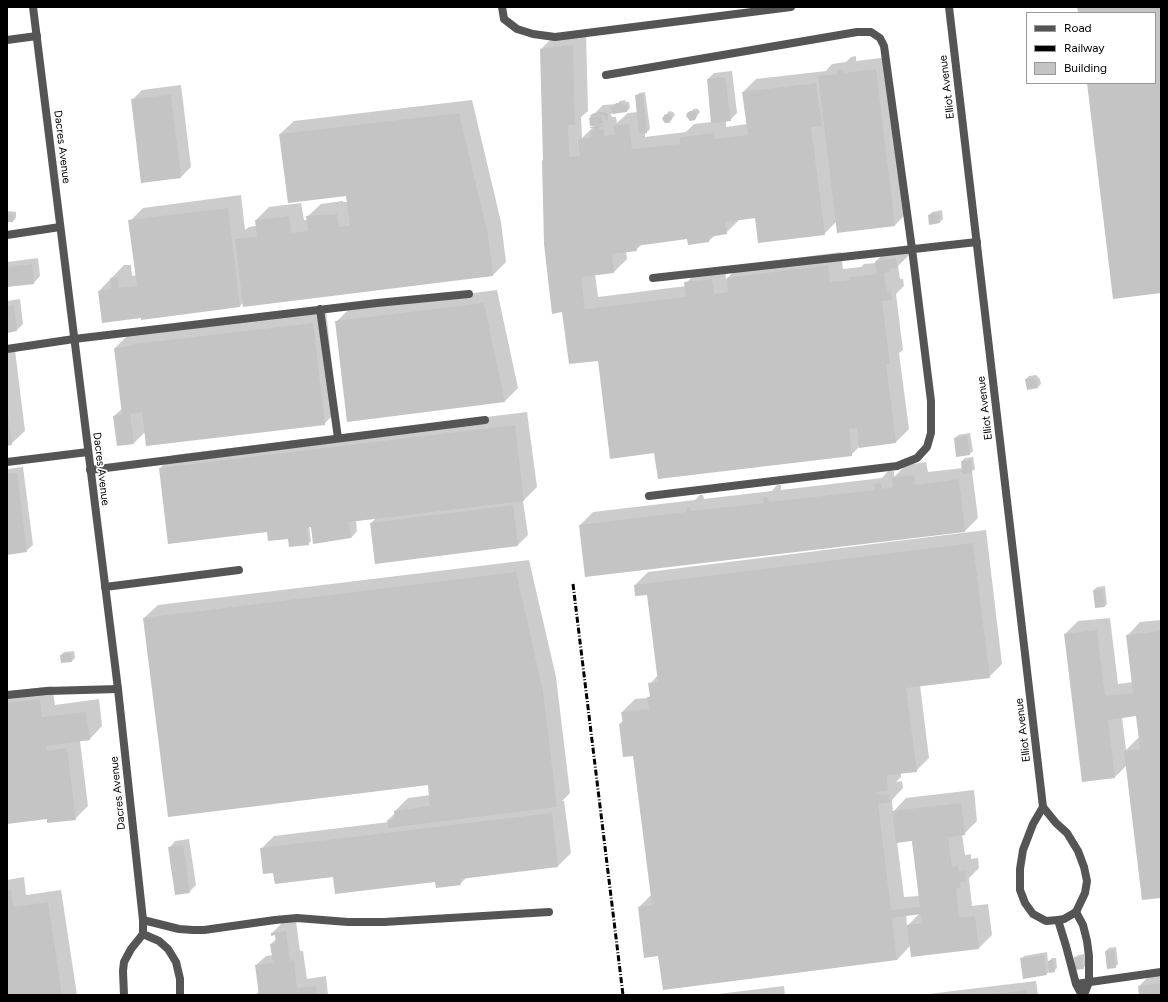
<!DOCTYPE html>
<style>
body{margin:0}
#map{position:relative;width:1168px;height:1002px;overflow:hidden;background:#fff;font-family:Figtree,sans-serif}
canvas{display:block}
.frame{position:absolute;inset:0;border:8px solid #000;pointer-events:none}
.legend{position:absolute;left:1026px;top:12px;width:130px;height:72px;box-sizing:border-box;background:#fff;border:1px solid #999;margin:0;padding:5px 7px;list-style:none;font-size:12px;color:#000}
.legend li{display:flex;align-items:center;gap:8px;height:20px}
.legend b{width:20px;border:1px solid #999}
</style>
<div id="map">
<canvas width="1168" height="1002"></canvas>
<div class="frame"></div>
<ul class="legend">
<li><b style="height:5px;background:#555"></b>Road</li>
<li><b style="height:5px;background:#000"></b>Railway</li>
<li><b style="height:11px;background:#c4c4c4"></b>Building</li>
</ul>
</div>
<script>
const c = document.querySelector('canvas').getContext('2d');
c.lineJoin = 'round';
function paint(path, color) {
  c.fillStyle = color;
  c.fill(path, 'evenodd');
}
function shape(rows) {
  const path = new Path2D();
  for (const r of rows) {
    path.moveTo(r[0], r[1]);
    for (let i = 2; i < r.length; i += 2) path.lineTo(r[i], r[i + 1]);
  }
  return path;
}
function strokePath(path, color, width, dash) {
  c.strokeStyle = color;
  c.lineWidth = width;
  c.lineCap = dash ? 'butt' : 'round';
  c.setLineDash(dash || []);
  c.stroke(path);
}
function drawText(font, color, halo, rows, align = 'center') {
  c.font = font + ' Figtree,sans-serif';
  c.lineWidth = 3.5;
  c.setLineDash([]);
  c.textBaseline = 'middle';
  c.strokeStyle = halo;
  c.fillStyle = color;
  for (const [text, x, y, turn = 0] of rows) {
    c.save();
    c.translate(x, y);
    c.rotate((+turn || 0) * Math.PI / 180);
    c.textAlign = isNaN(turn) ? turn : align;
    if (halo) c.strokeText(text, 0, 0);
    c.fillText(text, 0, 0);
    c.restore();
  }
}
const shadow = shape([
 [586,32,588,111,581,117,582,138,593,127,596,126,590,118,603,105,617,104,620,101,625,100,626,102,629,102,630,108,627,111,613,112,611,114,612,117,616,117,617,123,628,113,638,112,636,96,639,93,645,92,650,129,647,132,645,132,645,137,686,132,694,124,712,122,708,79,714,73,732,71,737,113,730,120,726,120,726,127,747,124,743,92,756,79,826,71,832,64,846,62,851,57,856,56,856,61,889,57,908,212,895,225,837,221,824,234,756,217,739,220,726,233,715,235,709,241,688,238,642,244,636,250,626,251,627,259,614,272,595,274,598,297,686,286,686,283,699,270,725,266,726,279,741,265,841,252,843,269,861,267,864,264,876,263,876,261,889,248,909,245,910,254,898,266,900,279,903,279,904,286,896,294,903,350,899,353,909,429,896,442,860,446,851,455,655,452,599,360,543,161,544,159,541,49,554,36],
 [181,85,191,167,181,177,132,100,142,90],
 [472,100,501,222,506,262,493,275,243,303,240,306,142,318,141,317,99,291,124,265,131,265,132,276,136,275,130,221,143,208,241,195,245,230,249,227,256,226,256,220,269,207,301,203,304,220,308,220,307,217,321,204,343,201,343,202,348,202,347,195,280,134,294,121],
 [694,109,698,109,700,112,694,120,688,114],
 [669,111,673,112,675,115,669,122,666,115],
 [942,210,943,219,940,222,929,215,932,212],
 [9,211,16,212,16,218,13,221,7,221,7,213],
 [38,258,40,276,34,283,7,286,7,262],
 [497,290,518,388,505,401,348,420,336,322,349,309],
 [20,299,23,324,17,330,7,332,7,301],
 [326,310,337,411,324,424,146,431,134,443,114,416,123,408,115,348,128,335],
 [7,350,15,350,25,431,11,444,7,445],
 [1036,375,1040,379,1041,384,1038,387,1026,379,1029,376],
 [527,412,537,487,523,501,528,535,518,545,376,562,371,523,376,518,356,521,357,531,351,538,314,526,309,526,311,541,308,544,268,531,160,468,173,455],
 [970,433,973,451,970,454,955,438,958,435],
 [973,457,975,469,972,471,978,518,965,531,580,525,593,512,695,500,700,495,703,495,704,499,772,491,777,485,781,485,781,490,882,478,888,471,894,471,894,477,906,465,926,462,928,472,963,468,962,461,965,458],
 [23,467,33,545,26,551,7,554,7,469],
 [986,530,1002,664,989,677,920,685,929,758,916,771,901,773,901,777,896,782,902,781,903,788,892,800,893,812,906,798,974,790,977,821,964,834,962,834,965,855,971,854,971,859,978,858,979,868,969,878,972,906,988,904,992,935,979,948,910,946,897,960,659,954,639,907,652,894,634,755,620,724,623,720,622,712,635,699,648,698,651,695,650,684,658,675,648,593,635,585,648,572],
 [912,840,919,896,904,897,897,842],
 [920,913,907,926,906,915],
 [529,560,556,677,570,793,562,801,564,801,571,853,558,866,466,878,460,884,436,881,274,872,261,849,274,836,389,822,388,820,395,813,395,811,408,798,430,795,428,784,144,618,158,605],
 [1105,586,1107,604,1104,607,1094,590,1097,587],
 [1110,618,1118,684,1133,682,1127,636,1140,622,1161,620,1161,897,1127,765,1115,777,1065,634,1078,621],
 [1137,715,1140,738,1138,738,1126,750,1122,717],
 [74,651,75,658,72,661,61,655,64,652],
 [52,686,55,705,99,699,102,726,89,740,80,741,88,806,75,819,48,818,7,823,7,692],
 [189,839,196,885,189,892,169,848,175,841],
 [24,877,26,895,61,890,77,995,7,995,7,880],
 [296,921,300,951,303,951,307,979,326,976,328,995,256,995,259,991,256,965,266,956,273,955,271,944,277,938,276,934,272,933,282,923],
 [1116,947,1118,964,1115,967,1106,951,1109,948],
 [1047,952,1048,962,1052,958,1056,958,1057,968,1054,971,1049,972,1046,974,1021,959,1024,956],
 [1085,954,1086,965,1083,968,1075,958,1078,955],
 [1161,972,1161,995,1140,995,1139,986,1152,973],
 [1036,981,1038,995,920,995],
 [784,986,785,995,710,995]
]);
const building = shape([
 [1077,7,1161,7,1161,293,1113,299,1087,83,1155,83,1155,13,1078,13],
 [573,45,575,125,568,125,569,157,580,156,578,139,591,138,591,131,594,131,594,128,590,128,590,127,595,126,590,126,589,118,602,116,603,124,597,125,597,126,603,125,603,127,599,127,599,130,604,129,604,136,615,135,613,126,629,124,632,149,680,144,680,137,713,133,714,139,748,135,742,92,816,83,822,126,811,127,825,235,758,243,755,218,725,222,727,234,709,237,709,242,688,245,687,239,636,246,637,251,612,254,614,273,581,277,585,309,686,297,684,282,712,279,714,294,728,292,727,278,828,265,830,282,850,280,850,277,877,274,875,261,896,258,898,268,890,269,890,272,884,273,887,292,891,291,892,300,882,301,890,364,886,364,896,443,859,448,857,428,849,429,852,456,658,479,654,453,610,459,598,361,569,364,562,312,552,314,544,244,542,160,543,161,540,49],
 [837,69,843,69,844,73,876,69,895,226,837,233,818,76,837,74],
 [725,77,731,121,711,123,707,79],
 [643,94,647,133,639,134,635,95],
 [171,95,181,178,141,183,131,99],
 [616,103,621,103,623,105,627,105,627,112,612,114,611,107,614,106],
 [690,111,695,111,697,116,695,120,690,121,686,116,687,113],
 [600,112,604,112,608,114,608,120,605,120,604,115,589,117,592,114],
 [459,113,488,235,493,276,243,307,235,239,257,237,255,220,289,216,291,233,308,231,306,216,330,214,330,215,337,214,339,227,350,226,346,196,288,203,279,134],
 [665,114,670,115,672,119,669,123,665,123,662,119],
 [228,208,240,307,141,320,141,318,102,323,98,291,112,289,110,278,118,277,119,288,137,286,128,220],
 [939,213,940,223,929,225,928,215],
 [7,214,13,214,13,222,7,222],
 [32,264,34,284,7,287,7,267],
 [484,303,505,402,347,422,335,321],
 [14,305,17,331,7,333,7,306],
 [313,323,325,425,146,446,142,412,130,414,134,444,117,446,113,416,122,415,114,348,135,345,134,344],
 [1033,378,1037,382,1038,388,1027,390,1025,379],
 [7,413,8,413,12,445,7,446],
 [515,425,524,501,349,522,351,538,313,544,311,527,306,528,309,545,289,547,288,539,268,541,267,532,168,544,159,468],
 [967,436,970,455,956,457,954,438],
 [971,460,972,473,962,474,961,461],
 [17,473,27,552,7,555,7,474],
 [914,475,915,485,959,479,965,532,585,577,579,525,686,512,686,508,690,507,691,511,764,503,763,498,768,497,769,502,875,490,874,484,881,483,881,489,893,487,892,477],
 [513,505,518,546,375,564,370,523],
 [973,543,990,678,906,688,917,772,887,775,888,791,876,792,877,795,889,794,890,802,878,804,891,910,920,907,912,841,896,843,892,811,961,803,965,835,948,837,952,867,958,866,959,872,965,871,966,882,960,882,961,888,956,888,959,918,975,916,979,949,911,957,907,925,922,923,921,914,892,918,897,960,663,990,658,956,644,958,638,907,652,905,633,756,623,757,619,724,623,723,621,712,649,709,647,697,650,697,648,683,658,682,647,595,635,596,634,585],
 [516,572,543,691,557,807,388,828,387,820,395,819,394,811,430,806,428,785,168,817,143,618],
 [1103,589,1105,607,1095,608,1093,590],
 [1097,630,1105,696,1133,693,1126,635,1161,631,1161,898,1142,900,1124,751,1140,749,1136,716,1108,720,1115,778,1082,782,1064,634],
 [71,653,72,662,61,663,60,655],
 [40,699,42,717,86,712,90,740,46,746,46,751,67,748,76,820,47,823,47,819,7,824,7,703],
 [552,813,558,867,460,879,461,885,436,888,435,882,335,894,333,877,275,884,273,873,263,874,260,848],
 [183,845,190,893,175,895,168,847],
 [7,890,11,890,13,907,48,902,62,995,7,995],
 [286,931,290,961,294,960,297,988,316,986,317,995,259,995,255,965,273,963,270,944,276,943,275,935,271,936,271,933],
 [1114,950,1116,968,1107,969,1105,951],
 [1044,955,1047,975,1023,979,1020,958],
 [1082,956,1084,969,1075,970,1074,957],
 [1053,960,1055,972,1049,973,1048,961],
 [1161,983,1161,995,1139,995,1138,986],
 [1026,990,1027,995,996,995,996,994]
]);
const service = shape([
 [502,7,504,19,517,29,533,34,555,37,791,7],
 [7,40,37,36],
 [606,75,857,32,871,32,880,38,884,46,912,249,931,401,931,433,927,447,917,458,897,466,649,496],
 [7,235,60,227],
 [653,278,977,242],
 [320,309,338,438],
 [7,349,74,339,377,303,469,294],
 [7,462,88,452],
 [90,470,485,420],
 [105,587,239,570],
 [7,695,47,691,118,689],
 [1076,912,1083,925,1087,941,1089,956,1089,982,1084,995],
 [143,920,179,929,193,930,204,930,275,920,297,918,348,922,384,922,549,912],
 [1058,920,1066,946,1076,984,1082,995],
 [1076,984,1161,972]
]);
const minor = shape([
 [33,7,118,689,143,920,143,934],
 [949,7,1043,807],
 [1043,807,1056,823,1067,833,1078,851,1084,867,1087,881,1085,893,1076,912,1064,919,1058,920,1046,921,1033,914,1025,903,1020,890,1020,869,1023,850,1033,824,1043,807],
 [124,995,123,971,124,962,131,949,143,934,159,941,168,949,176,962,180,979,180,995]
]);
const rail = shape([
 [573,584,623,995]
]);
const streetNames = [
 ["Elliot Avenue",947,87,-97],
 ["Dacres Avenue",62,147,83],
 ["Elliot Avenue",985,408,-97],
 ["Dacres Avenue",101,469,83],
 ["Elliot Avenue",1023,730,-97],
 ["Dacres Avenue",118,793,-96]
];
paint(shadow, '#0003');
paint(building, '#c4c4c4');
strokePath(service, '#555', 8);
strokePath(minor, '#555', 8);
strokePath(rail, '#000', 3, [6, 2, 1, 2]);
drawText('11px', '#000', '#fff', streetNames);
</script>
